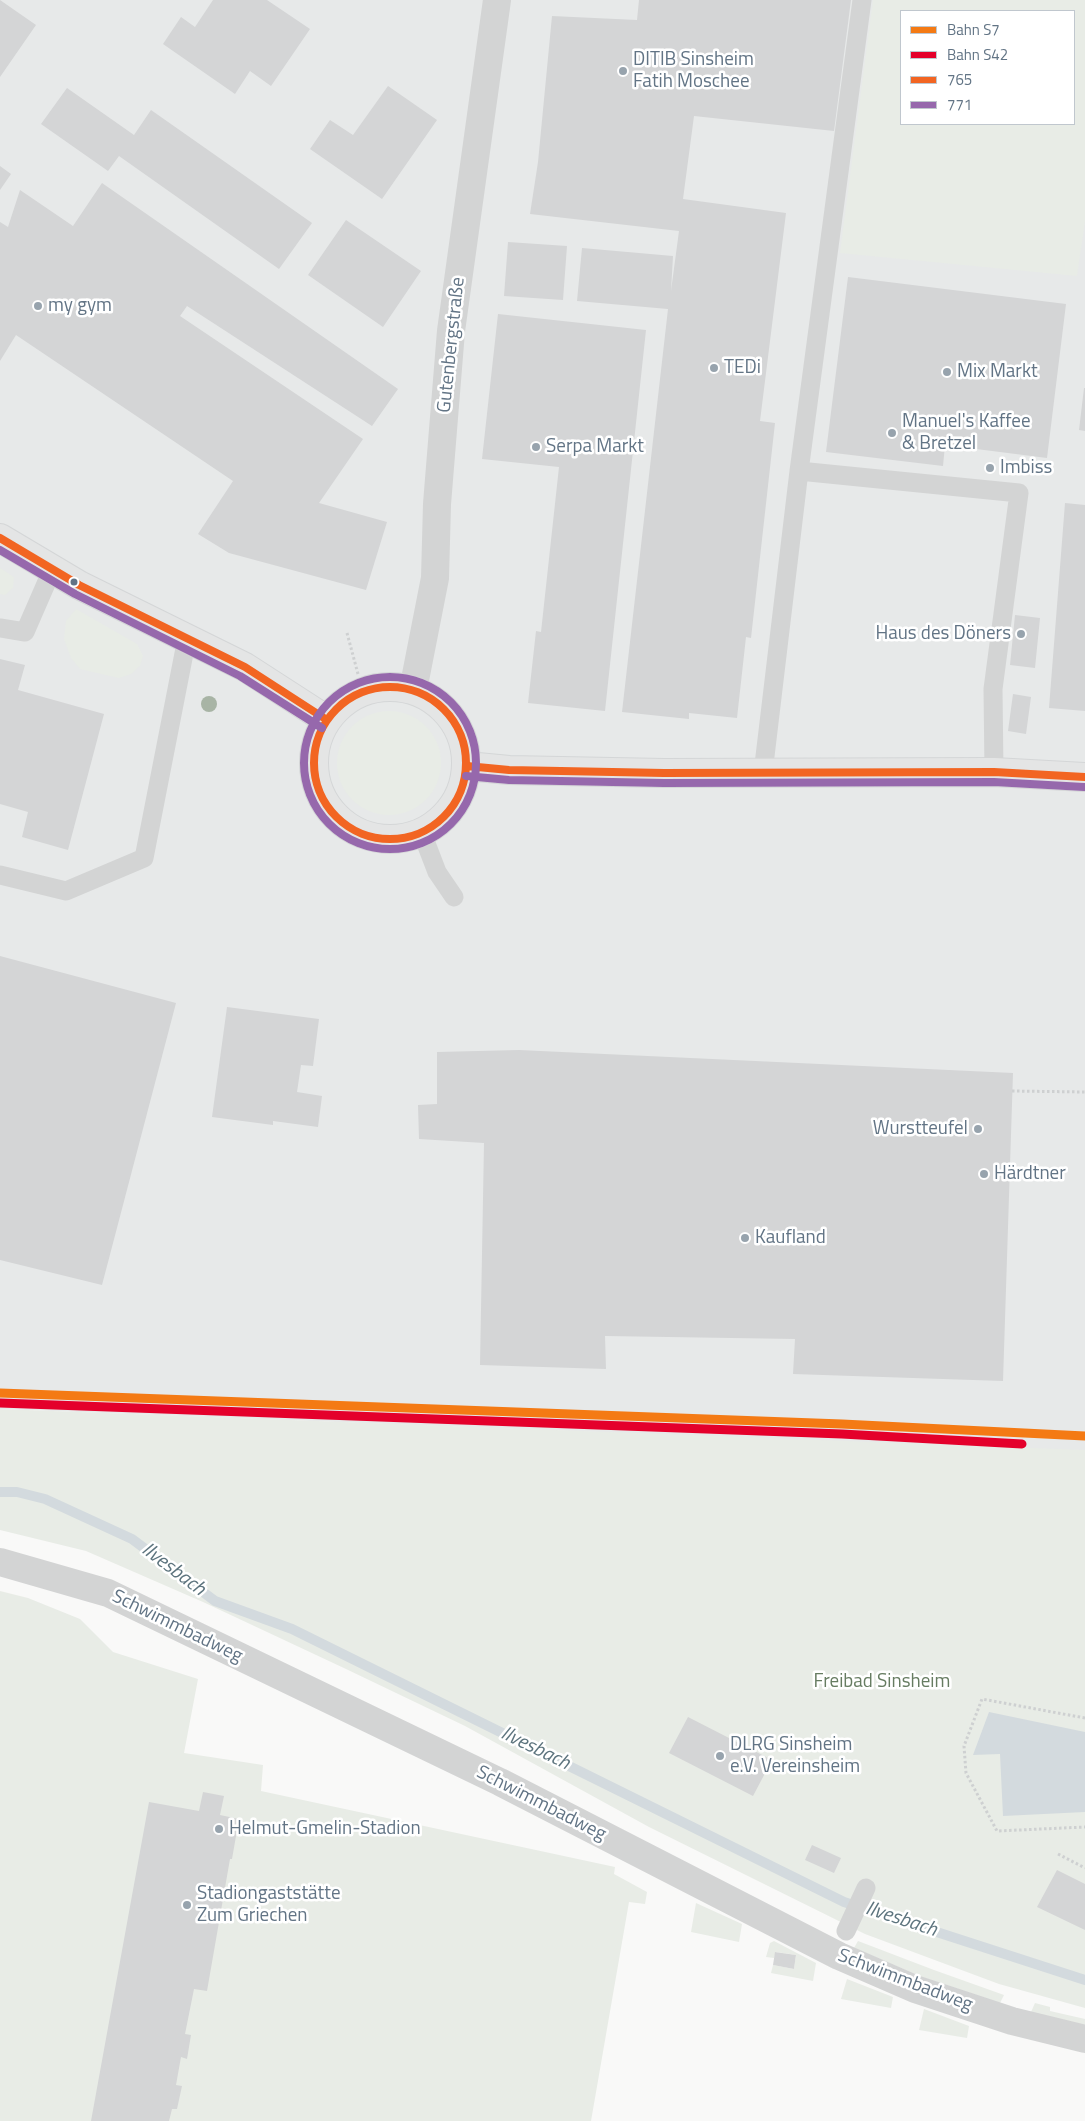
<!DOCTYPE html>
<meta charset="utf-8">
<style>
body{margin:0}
#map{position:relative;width:1085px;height:2121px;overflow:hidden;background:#f9f9f8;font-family:"Titillium Web",sans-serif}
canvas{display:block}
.legend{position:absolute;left:900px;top:10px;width:175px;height:115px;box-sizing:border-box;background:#fff;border:1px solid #c0c7ce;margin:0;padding:6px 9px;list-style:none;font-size:15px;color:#627485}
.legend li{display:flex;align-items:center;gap:10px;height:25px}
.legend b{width:25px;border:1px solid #c0c7ce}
</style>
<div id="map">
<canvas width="1085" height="2121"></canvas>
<ul class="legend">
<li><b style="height:6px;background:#f47a14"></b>Bahn S7</li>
<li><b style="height:6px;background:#e4002b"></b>Bahn S42</li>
<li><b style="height:6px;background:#f26522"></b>765</li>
<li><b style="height:6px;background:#9668ac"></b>771</li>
</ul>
</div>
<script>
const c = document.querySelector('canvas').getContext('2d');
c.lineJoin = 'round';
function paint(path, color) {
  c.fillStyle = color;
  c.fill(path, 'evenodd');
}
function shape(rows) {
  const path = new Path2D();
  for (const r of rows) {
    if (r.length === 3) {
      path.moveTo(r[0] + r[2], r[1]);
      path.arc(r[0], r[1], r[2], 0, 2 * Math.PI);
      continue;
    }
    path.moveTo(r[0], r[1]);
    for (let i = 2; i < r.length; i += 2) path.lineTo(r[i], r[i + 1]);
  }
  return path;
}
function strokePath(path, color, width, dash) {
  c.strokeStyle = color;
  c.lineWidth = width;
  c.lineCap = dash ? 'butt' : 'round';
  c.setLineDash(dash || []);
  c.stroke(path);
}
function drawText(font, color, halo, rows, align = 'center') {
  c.font = font + ' "Titillium Web",sans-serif';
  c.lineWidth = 5;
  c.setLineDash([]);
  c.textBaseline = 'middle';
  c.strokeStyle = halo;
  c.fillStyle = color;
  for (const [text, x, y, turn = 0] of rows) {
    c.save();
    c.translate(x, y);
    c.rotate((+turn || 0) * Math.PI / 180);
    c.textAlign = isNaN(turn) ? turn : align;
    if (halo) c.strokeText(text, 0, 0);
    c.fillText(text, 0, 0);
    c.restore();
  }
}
const built = shape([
 [0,0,1085,0,1085,1451,0,1409],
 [901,11,1074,11,1074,124,901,124]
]);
const green = shape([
 [873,0,1085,0,1085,221,1077,276,840,253],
 [901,11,1074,11,1074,124,901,124],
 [0,568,14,577,13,588,5,595,0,594],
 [76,609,137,644,143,656,140,666,131,674,119,678,80,669,71,658,64,639,66,621],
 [389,763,52],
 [0,1409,1085,1450,1085,2008,999,1984,865,1934,649,1827,465,1726,346,1669,203,1602,86,1551,0,1530],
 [0,1591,28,1598,80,1619,113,1652,198,1679,184,1753,263,1765,261,1791,615,1867,614,1874,647,1892,645,1904,629,1902,591,2121,0,2121],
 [696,1903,742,1924,739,1942,691,1932],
 [774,1941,816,1963,813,1981,771,1973,773,1965,794,1969,796,1955,776,1952,774,1958,766,1957,770,1943],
 [858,1941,934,1970,1004,1995,1000,2003,922,1977,854,1948],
 [847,1979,893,1997,891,2008,841,1999],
 [1035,2003,1050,2007,1050,2011,1085,2019,1085,2025,1031,2012],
 [924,2009,969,2026,967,2038,919,2030]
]);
const water = shape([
 [989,1712,1085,1732,1085,1812,1003,1816,1000,1754,973,1755]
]);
const stream = shape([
 [0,1492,17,1492,45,1499,132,1539,215,1601,292,1629,844,1902,1085,1980]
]);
const building = shape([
 [0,0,36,25,0,77],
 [213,0,267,0,310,29,271,86,250,71,235,94,163,44,181,17,195,27],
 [639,0,851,0,834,131,694,116,683,199,786,213,760,421,775,423,751,638,746,637,737,718,689,713,689,719,622,712,668,309,577,301,582,248,673,256,671,291,679,231,530,214,538,162,552,16,637,20],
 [388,86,437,120,382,199,310,149,330,120,353,135],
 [67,88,134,135,151,110,312,223,279,269,119,156,108,171,41,124],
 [0,166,11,174,0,190],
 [102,183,398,389,372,426,187,306,180,316,363,439,319,503,387,522,366,590,229,553,198,534,233,481,16,335,0,361,0,222,8,227,20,190,73,226],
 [346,220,421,271,383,327,308,275],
 [508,242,567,246,563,300,504,296],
 [848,277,1066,304,1047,458,945,445,943,466,826,452],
 [498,314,646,330,605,711,528,703,536,631,541,632,559,467,482,459],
 [1084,388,1085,388,1085,431,1079,430],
 [1065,503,1085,505,1085,711,1049,708],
 [1015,615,1040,618,1035,668,1010,665],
 [0,659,25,665,18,690,104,714,68,850,22,837,28,812,0,804],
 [1013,694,1031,697,1026,734,1008,731],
 [0,956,176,1003,102,1285,0,1260],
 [227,1007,319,1019,313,1066,301,1065,297,1092,322,1096,318,1127,273,1121,273,1125,212,1117],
 [519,1050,1013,1073,1003,1381,793,1374,795,1339,605,1336,606,1369,480,1365,484,1143,419,1139,418,1105,437,1104,437,1052],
 [688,1717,772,1760,753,1796,669,1753],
 [203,1792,224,1796,220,1815,239,1819,232,1859,230,1859,207,1991,194,1989,185,2034,191,2035,187,2059,181,2057,176,2085,182,2086,177,2109,172,2109,169,2121,91,2121,149,1802,199,1811],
 [812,1845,841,1858,834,1873,805,1860],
 [1057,1870,1085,1884,1085,1930,1037,1907],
 [775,1952,796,1955,794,1969,773,1965]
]);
const path = shape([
 [347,633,358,674],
 [1012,1091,1085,1092],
 [1085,1718,982,1699,964,1746,966,1773,997,1831,1085,1827],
 [1058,1854,1085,1868]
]);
const lane = shape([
 [862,0,799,471,1019,493,993,689,994,772],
 [0,628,25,632,52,570],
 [763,773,799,471],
 [422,833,437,872,454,897],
 [0,875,66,891,144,858,187,638],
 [846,1931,866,1888]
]);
const street = shape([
 [413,690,435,578,437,504,451,331,497,0],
 [0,1562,108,1593,500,1782,839,1956,915,1989,1012,2021,1085,2039]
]);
const secondary = shape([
 [0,538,79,585,245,667,327,720],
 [390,763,76],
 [467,766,509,770,664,773,994,772,1085,777]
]);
const bus1 = shape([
 [0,538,79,585,245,667,327,720],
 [390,763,76],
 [467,766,509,770,664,773,994,772,1085,777]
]);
const bus2 = shape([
 [0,550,75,594,240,676,322,728],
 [390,763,86],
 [466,776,509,780,664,783,994,782,1084,787]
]);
const rail1 = shape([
 [0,1393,842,1424,1085,1436]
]);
const rail2 = shape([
 [0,1403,842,1434,1022,1444]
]);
const trees = [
 [209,704]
];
const markers = [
 [623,71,5,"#97a3ad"],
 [38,306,5,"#97a3ad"],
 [714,368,5,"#97a3ad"],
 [947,372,5,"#97a3ad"],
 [892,433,5,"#97a3ad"],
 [536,447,5,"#97a3ad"],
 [990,468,5,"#97a3ad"],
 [74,582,4.5,"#627485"],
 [1021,634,5,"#97a3ad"],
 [978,1129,5,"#97a3ad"],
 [984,1174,5,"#97a3ad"],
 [745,1238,5,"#97a3ad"],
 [720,1756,5,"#97a3ad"],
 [219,1829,5,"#97a3ad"],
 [187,1905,5,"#97a3ad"]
];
const poiNames = [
 ["DITIB Sinsheim",633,60],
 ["Fatih Moschee",633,82],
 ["my gym",48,306],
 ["TEDi",724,368],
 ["Mix Markt",957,372],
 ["Manuel's Kaffee",902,422],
 ["& Bretzel",902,444],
 ["Serpa Markt",546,447],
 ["Imbiss",1000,468],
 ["Haus des Döners",1011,634,"right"],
 ["Wurstteufel",968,1129,"right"],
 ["Härdtner",994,1174],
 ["Kaufland",755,1238],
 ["DLRG Sinsheim",730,1745],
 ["e.V. Vereinsheim",730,1767],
 ["Helmut-Gmelin-Stadion",229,1829],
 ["Stadiongaststätte",197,1894],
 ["Zum Griechen",197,1916]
];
const streetNames = [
 ["Gutenbergstraße",452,345,-84],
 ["Schwimmbadweg",177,1627,26],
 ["Schwimmbadweg",541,1804,27],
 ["Schwimmbadweg",905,1981,21]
];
const parkNames = [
 ["Freibad Sinsheim",882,1682]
];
const waterNames = [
 ["Ilvesbach",173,1570,37],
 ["Ilvesbach",535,1749,26],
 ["Ilvesbach",901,1920,18]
];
paint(built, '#e7e9e9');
paint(green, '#e8ece6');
paint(water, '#d3dade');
strokePath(stream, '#d3dade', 10);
paint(building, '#d4d5d6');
strokePath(secondary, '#d4d6d7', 30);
strokePath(path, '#ced0d1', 3, [2.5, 2.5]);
strokePath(lane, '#d3d4d4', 19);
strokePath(street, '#d3d4d4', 28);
strokePath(secondary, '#e4e5e5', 28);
strokePath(bus1, '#f26522', 8);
strokePath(bus2, '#9668ac', 8);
strokePath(rail1, '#f47a14', 9);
strokePath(rail2, '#e4002b', 9);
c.fillStyle = '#a8b4a5';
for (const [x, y] of trees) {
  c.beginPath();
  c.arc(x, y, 8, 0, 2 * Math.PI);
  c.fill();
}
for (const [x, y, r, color] of markers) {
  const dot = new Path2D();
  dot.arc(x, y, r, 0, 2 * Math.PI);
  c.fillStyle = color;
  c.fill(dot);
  strokePath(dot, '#fff', 2);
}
drawText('19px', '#627485', '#fff', poiNames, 'left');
drawText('19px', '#627485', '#fff', streetNames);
drawText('19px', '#667c61', '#fff', parkNames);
drawText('italic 20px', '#5d747e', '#fff', waterNames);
</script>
